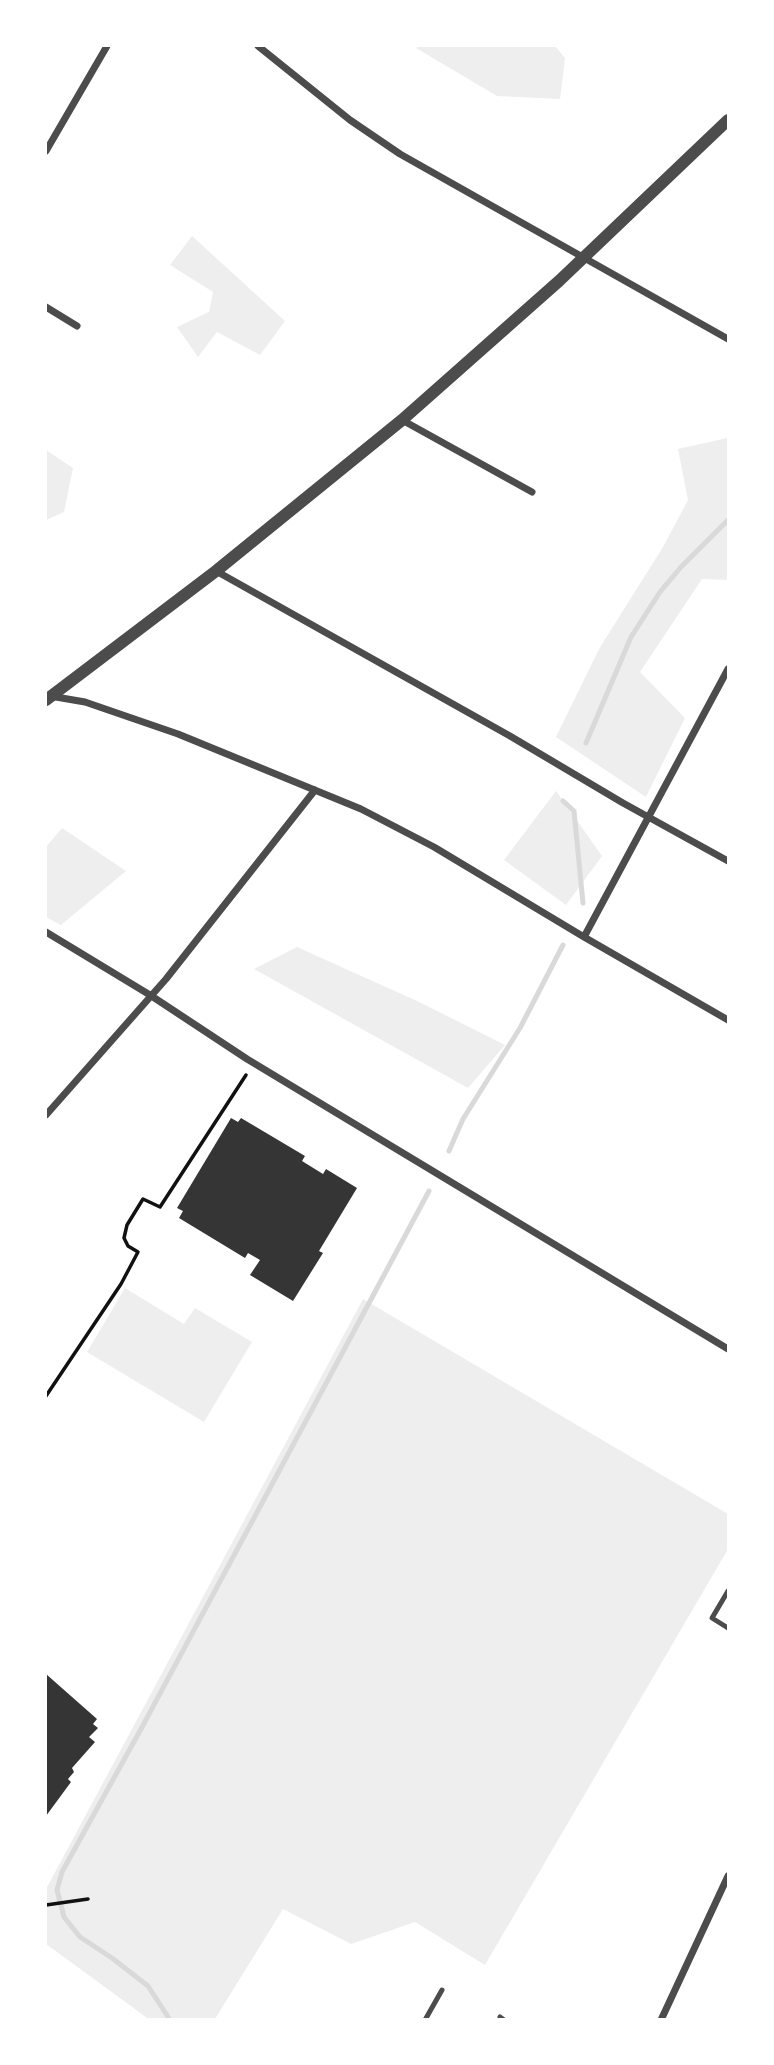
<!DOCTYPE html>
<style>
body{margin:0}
#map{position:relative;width:774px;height:2065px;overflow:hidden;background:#fff;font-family:"Crimson Pro",serif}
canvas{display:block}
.frame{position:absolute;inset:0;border:47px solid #fff;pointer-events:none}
</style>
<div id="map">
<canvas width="774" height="2065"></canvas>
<div class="frame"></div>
</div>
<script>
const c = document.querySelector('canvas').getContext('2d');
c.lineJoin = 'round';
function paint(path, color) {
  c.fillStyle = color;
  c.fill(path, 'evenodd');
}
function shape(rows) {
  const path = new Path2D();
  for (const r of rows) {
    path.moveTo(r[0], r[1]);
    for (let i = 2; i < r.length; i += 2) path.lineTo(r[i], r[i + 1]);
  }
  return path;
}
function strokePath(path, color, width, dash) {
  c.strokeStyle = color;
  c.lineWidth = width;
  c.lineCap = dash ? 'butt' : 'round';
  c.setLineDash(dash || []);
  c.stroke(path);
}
const green = shape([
 [419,46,555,46,565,58,560,99,497,96,416,48],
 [192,236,285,321,260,355,217,332,198,357,177,327,209,312,213,292,170,265],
 [728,436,728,580,702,579,640,672,685,718,646,797,556,737,599,649,663,547,688,500,678,449,727,438],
 [46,450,73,468,64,512,46,520],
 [556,791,602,856,566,905,504,860],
 [62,828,126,871,61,925,46,917,46,847],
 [297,947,417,1001,505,1045,468,1088,254,969],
 [125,1288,184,1324,195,1308,252,1342,204,1422,87,1352],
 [363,1299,728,1514,728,1549,485,1965,415,1922,351,1944,283,1909,215,2019,150,2020,46,1944,46,1889]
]);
const stream = shape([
 [586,743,631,637,660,592,681,567,728,520],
 [563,801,574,811,583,903],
 [449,1151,463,1119,520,1028,563,945],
 [170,2020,148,1986,112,1958,80,1937,64,1917,57,1890,62,1872,141,1729,429,1191]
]);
const building = shape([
 [231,1118,238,1122,241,1118,305,1156,302,1161,323,1174,326,1169,357,1188,319,1251,323,1253,293,1301,250,1275,260,1260,248,1253,245,1258,179,1218,183,1211,177,1208],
 [46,1674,97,1719,93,1724,98,1728,89,1737,95,1742,72,1768,74,1772,68,1779,71,1782,46,1816]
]);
const path = shape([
 [46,1396,121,1284,138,1252,128,1246,124,1238,127,1225,143,1199,160,1207,246,1075],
 [46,1905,88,1899]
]);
const service = shape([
 [728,1591,712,1618,728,1628],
 [500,2017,504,2020],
 [425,2020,442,1990]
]);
const minor = shape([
 [258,46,350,120,400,154,728,339],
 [46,151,107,46],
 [46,307,77,326],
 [402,420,532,492],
 [216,571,510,736,623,803,728,861],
 [50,696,85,702,178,734,361,809,434,847,584,937,728,1020],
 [46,932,150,995,247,1059,728,1349],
 [584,937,728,669],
 [46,1115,166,979,315,790],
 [661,2020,728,1876]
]);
const tertiary = shape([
 [46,700,216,571,402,420,559,281,728,120]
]);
paint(green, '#eee');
strokePath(stream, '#d9d9d9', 5);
paint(building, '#353535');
strokePath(path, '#111', 3.5);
strokePath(service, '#4c4c4c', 5);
strokePath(minor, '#4c4c4c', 7);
strokePath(tertiary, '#4c4c4c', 12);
</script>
